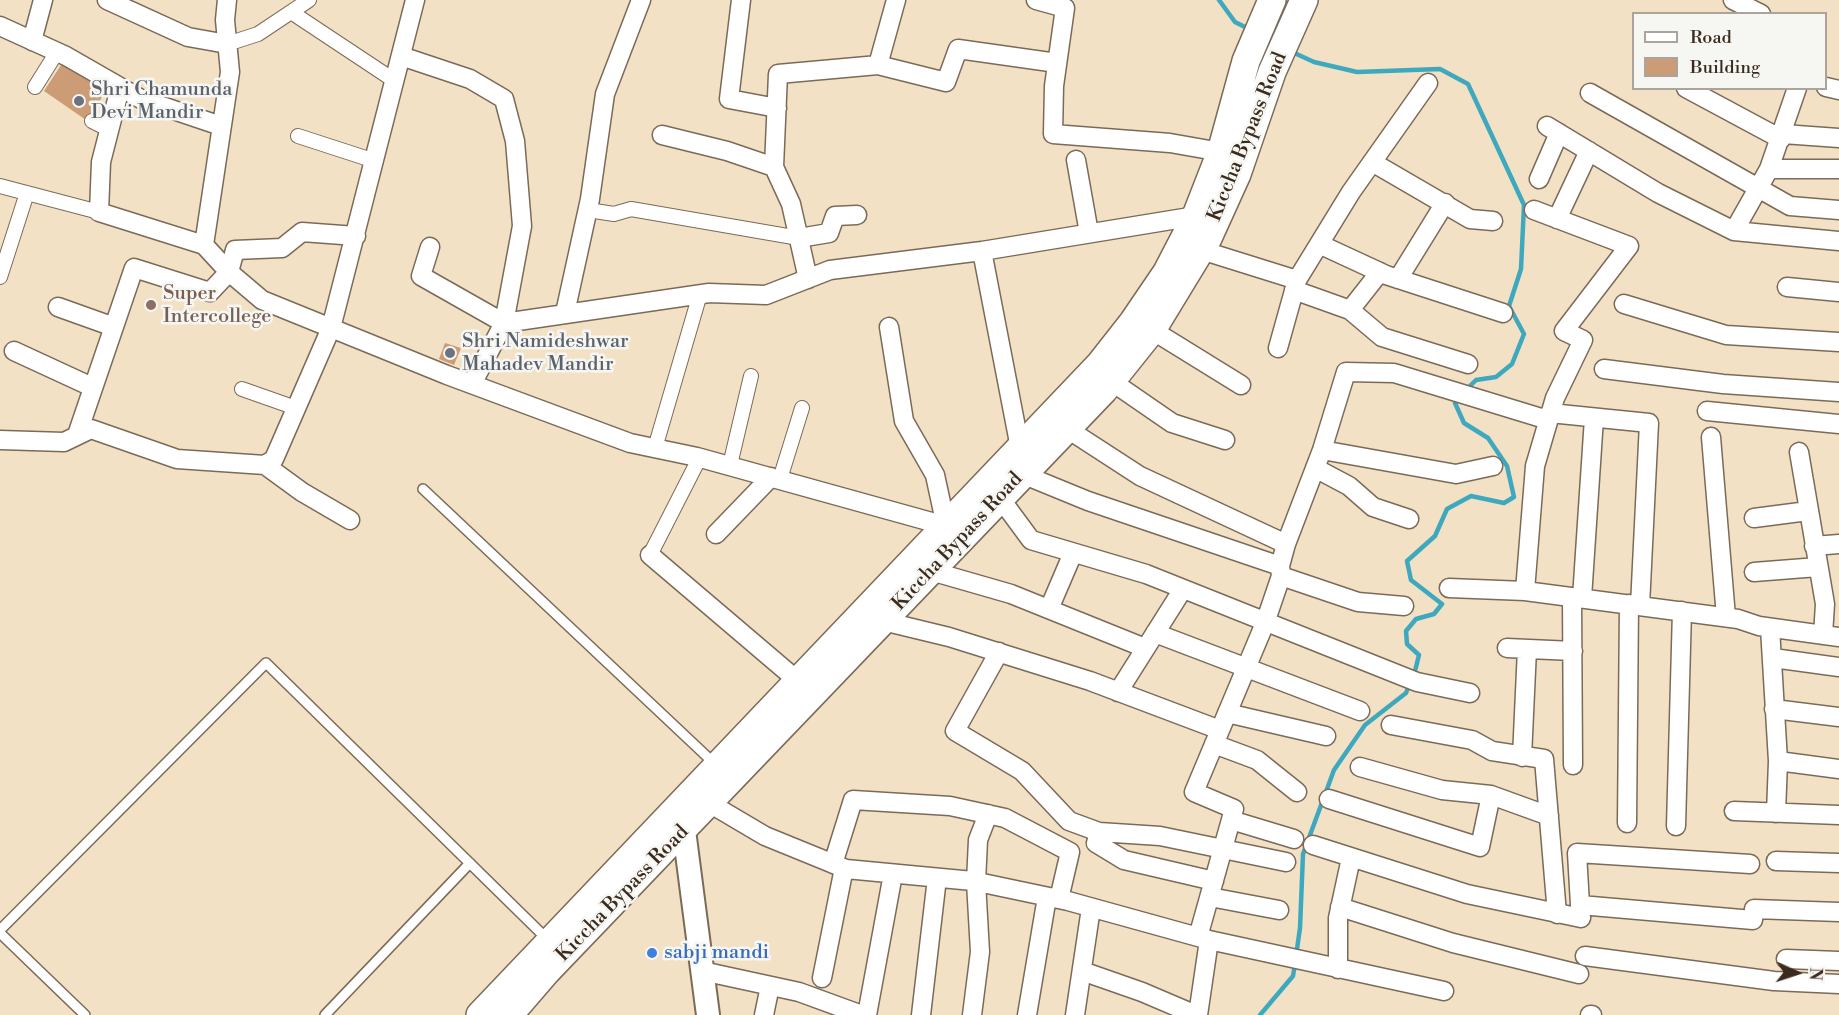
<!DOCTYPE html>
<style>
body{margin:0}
#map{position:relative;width:1839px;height:1015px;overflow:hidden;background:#f2e1c5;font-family:"Libre Bodoni",serif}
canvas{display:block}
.legend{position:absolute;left:1632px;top:12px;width:195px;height:78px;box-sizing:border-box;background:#f6f6f2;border:2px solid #aba49d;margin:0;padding:8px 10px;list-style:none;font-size:18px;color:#3b2a1e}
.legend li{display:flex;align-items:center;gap:12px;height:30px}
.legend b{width:30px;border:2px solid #aba49d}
.north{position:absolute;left:1767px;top:943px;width:60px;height:60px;-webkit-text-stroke:4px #f6f6f2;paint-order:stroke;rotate:93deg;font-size:16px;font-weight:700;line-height:24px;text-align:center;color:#3b2a1e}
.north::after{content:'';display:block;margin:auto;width:21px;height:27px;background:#3b2a1e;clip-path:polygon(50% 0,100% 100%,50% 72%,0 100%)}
</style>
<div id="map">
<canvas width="1839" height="1015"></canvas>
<ul class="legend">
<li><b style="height:8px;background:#fff"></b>Road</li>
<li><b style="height:16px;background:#cc9c76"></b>Building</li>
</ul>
<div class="north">N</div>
</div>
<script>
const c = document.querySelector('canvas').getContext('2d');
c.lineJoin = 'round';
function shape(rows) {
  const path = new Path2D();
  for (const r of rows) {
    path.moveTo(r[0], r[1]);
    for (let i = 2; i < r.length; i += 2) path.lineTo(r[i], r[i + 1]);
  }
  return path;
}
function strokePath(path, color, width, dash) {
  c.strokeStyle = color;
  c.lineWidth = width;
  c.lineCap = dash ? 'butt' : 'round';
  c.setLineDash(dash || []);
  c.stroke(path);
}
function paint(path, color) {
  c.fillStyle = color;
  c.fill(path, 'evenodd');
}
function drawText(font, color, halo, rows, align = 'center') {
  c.font = font + ' "Libre Bodoni",serif';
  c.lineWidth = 5;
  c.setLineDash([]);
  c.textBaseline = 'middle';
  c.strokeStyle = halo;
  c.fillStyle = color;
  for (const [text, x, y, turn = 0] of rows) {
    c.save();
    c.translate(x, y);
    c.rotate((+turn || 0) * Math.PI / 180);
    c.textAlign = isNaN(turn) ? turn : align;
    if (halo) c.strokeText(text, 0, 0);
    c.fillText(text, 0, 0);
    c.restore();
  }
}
const stream = shape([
 [1219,0,1235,22,1251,30],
 [1290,51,1314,62,1357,72,1440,69,1468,84,1524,205,1521,269,1509,306,1524,334,1512,364,1496,377,1476,380,1466,390],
 [1414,675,1419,655,1407,644,1406,631,1416,619,1434,614,1442,604,1411,580,1407,561,1435,536,1447,509,1471,496,1504,503,1514,497,1507,466,1488,438,1464,423,1455,403,1459,399],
 [1296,956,1300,928,1303,854,1334,770,1365,725,1406,693,1410,683],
 [1260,1015,1293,976,1295,964]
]);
const building = shape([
 [63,62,105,91,89,122,44,91],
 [445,343,461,348,454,365,439,359]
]);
const service = shape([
 [423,489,716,765],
 [0,930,266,663,548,940],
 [0,933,85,1015],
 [325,1015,470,863]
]);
const pedestrian = shape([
 [291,12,395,81],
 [227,44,258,34,309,0],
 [35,87,57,52],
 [92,121,108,129],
 [298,136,375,161],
 [0,186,99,212],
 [588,210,614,214,631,209,799,238],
 [0,277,27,193],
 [242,389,296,408],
 [655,448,700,294],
 [730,465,751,376],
 [780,479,802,408],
 [650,555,700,457]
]);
const minor = shape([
 [107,0,188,37,227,44],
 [227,0,225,20,230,72,204,245,229,272,262,300,447,375,630,443,697,457,946,526,935,475,904,421,889,327],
 [741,0,729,99,777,108],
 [1036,0,1065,8,1054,86,1053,134,1170,143,1221,152],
 [1733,0,1761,14],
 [0,26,66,56,141,99,221,126],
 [32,41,43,0],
 [401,56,470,79,504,99,515,141,522,226,504,323,421,276,430,247],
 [878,65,946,82,958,49,1057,63],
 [1826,87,1839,90],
 [120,88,101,162,99,212,204,245],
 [1686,88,1781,139],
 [1590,93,1790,206,1839,210],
 [1547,126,1658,193,1734,231,1839,241],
 [1783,134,1839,138],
 [662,135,727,151,774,167],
 [1076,160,1089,233],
 [1372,162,1470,219,1493,221],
 [1769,169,1839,169],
 [1539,179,1559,133],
 [1557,219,1589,151],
 [1734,231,1769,169,1797,88],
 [799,238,829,233,835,216,857,215],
 [1319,244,1386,275,1503,313],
 [1201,250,1297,280],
 [982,251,1020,448],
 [808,279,791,204,774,167,778,74,878,65,896,0],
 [1398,279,1445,203],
 [1787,287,1839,292],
 [1294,290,1350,310,1382,337,1468,364],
 [1624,304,1726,335,1839,342],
 [58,307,114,327],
 [1350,310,1380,272],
 [565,313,590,199,605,94,641,0],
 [1152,330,1241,385],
 [1278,348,1297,280,1351,192,1428,83],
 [14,351,92,387],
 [1604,369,1723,384,1839,392],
 [1111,381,1172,423,1225,440],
 [472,384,504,323,709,293,766,295,830,270,982,251,1196,216],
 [1707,411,1839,424],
 [1550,413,1649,423,1640,606],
 [1066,428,1140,476,1286,544],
 [77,435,134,268,210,292,229,272,235,250,282,248,302,232,356,236],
 [1711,437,1726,617],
 [0,440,64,442,91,429,177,459,265,465,274,459,331,328,415,0],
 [1322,450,1456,474,1493,466],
 [1799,452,1825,604,1823,635],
 [265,465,302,492,350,520],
 [1315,468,1349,486,1373,507,1409,519],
 [1022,474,1088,501,1280,566],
 [1000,498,1031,540,1146,574,1417,682,1470,693],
 [1754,518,1808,511],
 [716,534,771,477],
 [1814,546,1839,544],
 [650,555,798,681],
 [931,571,1011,594,1145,648],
 [1754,572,1818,567],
 [1281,576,1358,602,1404,606],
 [1449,588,1525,591,1738,619,1759,626,1839,637],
 [1525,591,1535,466,1555,398,1583,340,1564,331,1629,246,1534,210],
 [1572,597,1573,765],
 [1582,598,1594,418],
 [1049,609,1073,553],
 [883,621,949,637,1090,681,1220,730],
 [1770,628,1778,761,1776,813],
 [1155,633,1360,711],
 [1507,648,1573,651],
 [999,652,955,731,1022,771,1069,821,1099,832,1160,836,1286,862],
 [1773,658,1839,667],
 [1118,692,1183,589],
 [1774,709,1839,717],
 [1227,713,1326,736],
 [1391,725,1472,740,1492,751,1544,759,1557,914],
 [1214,744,1257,760,1297,792],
 [1522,757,1527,649],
 [1778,761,1839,769],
 [1360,767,1442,790,1491,795,1549,816],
 [699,797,765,836,846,869,973,881,1068,901,1209,940,1444,991],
 [1329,799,1480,847,1491,795],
 [1734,811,1839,815],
 [1231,820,1294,839],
 [1627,823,1629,604],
 [1676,826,1682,611],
 [1099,832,1096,843,1124,860,1214,881],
 [1313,845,1467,894,1581,918,1580,905],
 [1776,861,1839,863],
 [833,864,853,800,950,806,1005,818,1070,852,1059,899],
 [1750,864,1577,853,1580,905,1753,920,1754,909,1839,912],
 [1210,897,1279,910],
 [1340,907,1453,943,1579,974],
 [1198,937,1234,809,1194,792,1265,623,1281,576,1280,566,1286,544,1322,450,1346,372,1394,373,1548,420],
 [1585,956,1774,981,1839,984],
 [1786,959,1839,961],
 [1338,969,1338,918,1351,858],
 [702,971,799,992,862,1015],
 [1082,971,1142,992,1196,1015],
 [822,978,844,868],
 [764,1015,770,986],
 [867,1015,893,874],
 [921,1015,937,878],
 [972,1015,980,952,976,882,978,840,988,814],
 [1027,1015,1047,897],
 [1075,1015,1091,908],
 [1198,1015,1209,940],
 [1590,1015,1592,1015]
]);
const tertiary = shape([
 [682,815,708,1015]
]);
const primary = shape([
 [480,1015,1100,364,1133,322,1167,272,1196,216,1221,152,1246,61,1272,0],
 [509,1015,547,971,1104,390,1152,330,1208,238,1237,174,1272,72,1304,0]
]);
const markers = [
 [79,101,6,"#6b7280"],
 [151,305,6,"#8d6e63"],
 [450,353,6,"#6b7280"],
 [652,953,6,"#3f7fe0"]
];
const worshipNames = [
 ["Shri Chamunda",91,90],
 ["Devi Mandir",91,113],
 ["Shri Namideshwar",462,342],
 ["Mahadev Mandir",462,365]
];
const streetNames = [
 ["Kiccha Bypass Road",1248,137,-68],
 ["Kiccha Bypass Road",958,542,-47],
 ["Kiccha Bypass Road",623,894,-46]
];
const educationNames = [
 ["Super",163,294],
 ["Intercollege",163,317]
];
const shopNames = [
 ["sabji mandi",664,953]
];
strokePath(stream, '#3ea9be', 4.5);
paint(building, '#cc9c76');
strokePath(service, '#7b6a58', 12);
strokePath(pedestrian, '#7b6a58', 16);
strokePath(minor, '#7b6a58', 21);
strokePath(tertiary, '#7b6a58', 26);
strokePath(primary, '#7b6a58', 30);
strokePath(service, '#fff', 9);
strokePath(pedestrian, '#fff', 14);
strokePath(minor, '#fff', 18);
strokePath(tertiary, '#fff', 22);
strokePath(primary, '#fff', 27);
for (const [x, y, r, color] of markers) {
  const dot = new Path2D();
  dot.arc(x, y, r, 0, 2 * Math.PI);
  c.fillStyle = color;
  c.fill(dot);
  strokePath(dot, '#f6f6f2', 2);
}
drawText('20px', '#5b616d', '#f6f6f2', worshipNames, 'left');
drawText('20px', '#3b2a1e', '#f6f6f2', streetNames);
drawText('20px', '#785e54', '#f6f6f2', educationNames, 'left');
drawText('20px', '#366cbe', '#f6f6f2', shopNames, 'left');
</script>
